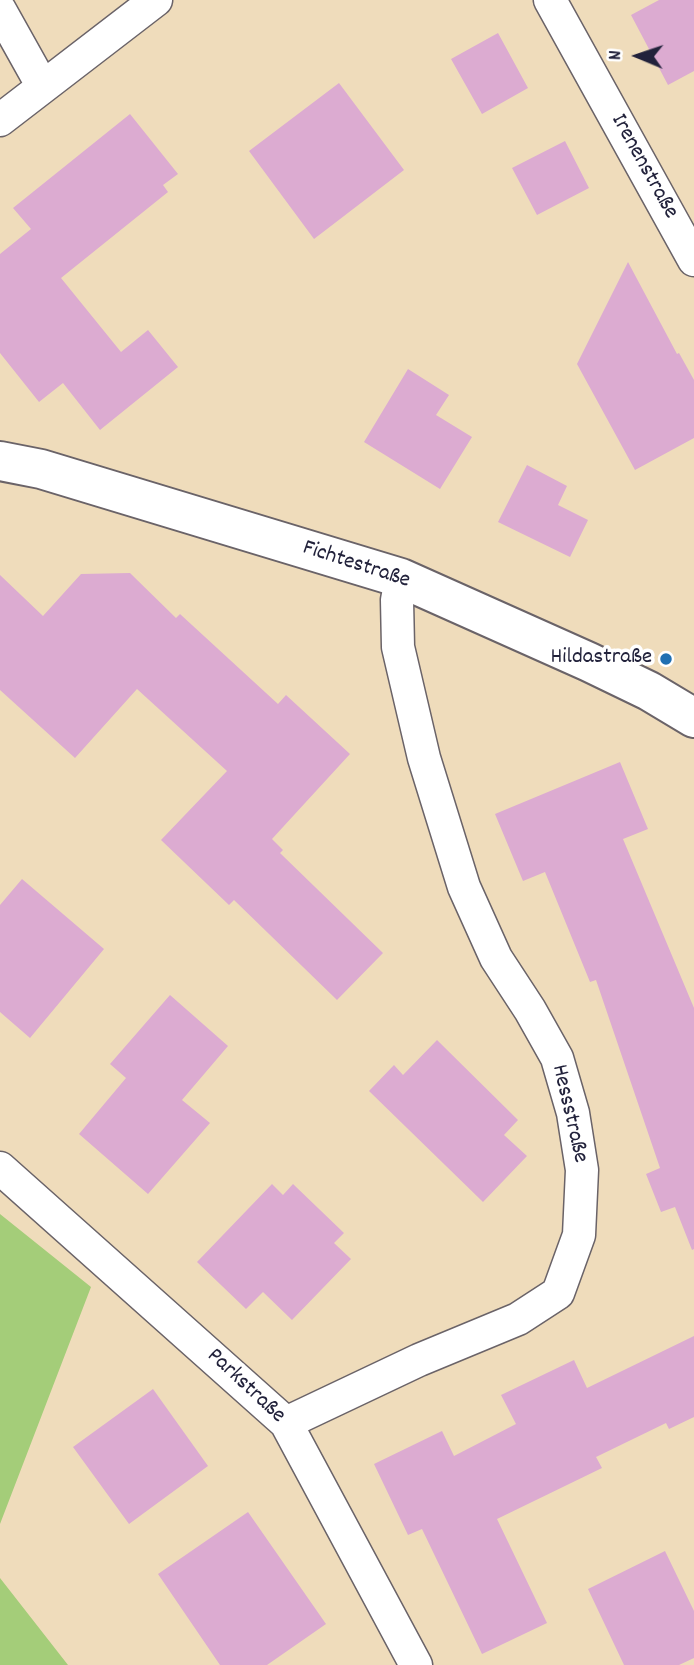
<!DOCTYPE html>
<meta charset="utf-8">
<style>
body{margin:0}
#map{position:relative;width:694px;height:1665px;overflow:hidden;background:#efdcbb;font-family:Dekko,sans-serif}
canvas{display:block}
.north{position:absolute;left:603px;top:21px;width:70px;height:70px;-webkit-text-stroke:5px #fff;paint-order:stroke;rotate:272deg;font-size:19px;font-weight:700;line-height:28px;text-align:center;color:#22223b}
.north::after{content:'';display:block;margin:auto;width:24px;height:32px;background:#22223b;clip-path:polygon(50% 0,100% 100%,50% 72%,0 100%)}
</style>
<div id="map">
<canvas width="694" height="1665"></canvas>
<div class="north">N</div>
</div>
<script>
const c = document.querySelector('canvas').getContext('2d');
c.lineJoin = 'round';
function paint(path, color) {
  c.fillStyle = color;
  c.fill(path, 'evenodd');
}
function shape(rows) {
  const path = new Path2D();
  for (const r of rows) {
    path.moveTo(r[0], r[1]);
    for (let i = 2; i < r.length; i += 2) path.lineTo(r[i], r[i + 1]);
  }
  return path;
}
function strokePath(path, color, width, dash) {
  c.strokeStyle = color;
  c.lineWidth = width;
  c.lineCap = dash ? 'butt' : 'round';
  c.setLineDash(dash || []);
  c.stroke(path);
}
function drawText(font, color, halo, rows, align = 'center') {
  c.font = font + ' Dekko,sans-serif';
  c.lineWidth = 7;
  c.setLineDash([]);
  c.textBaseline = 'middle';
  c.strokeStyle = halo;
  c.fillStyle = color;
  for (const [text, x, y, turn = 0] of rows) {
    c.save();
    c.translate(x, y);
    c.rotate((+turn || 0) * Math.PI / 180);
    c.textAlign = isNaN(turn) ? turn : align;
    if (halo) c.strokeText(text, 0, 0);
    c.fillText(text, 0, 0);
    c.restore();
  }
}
const green = shape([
 [0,1214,91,1287,0,1524],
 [0,1578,68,1665,0,1665]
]);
const building = shape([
 [659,0,694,0,694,71,668,85,631,15],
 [498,33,528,88,482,114,451,59],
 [339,83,404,170,314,239,249,151],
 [130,114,178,174,163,185,168,192,61,278,121,352,148,330,178,367,100,430,63,383,39,402,0,353,0,254,31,229,13,208],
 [565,141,589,188,537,215,512,168],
 [628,262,677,354,679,353,694,380,694,438,635,470,577,364],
 [408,369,449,395,436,415,472,437,440,489,364,442],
 [527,465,567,486,558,505,588,520,570,557,498,522],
 [130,573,176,618,180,614,278,704,286,695,350,754,272,839,283,850,280,853,383,953,337,1000,234,900,229,905,161,840,227,771,137,689,75,758,0,690,0,575,43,616,81,574],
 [620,762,648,829,623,839,694,1008,694,1249,692,1250,675,1207,661,1212,646,1174,660,1168,596,980,590,982,545,872,523,881,495,814],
 [22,879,104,949,30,1038,0,1012,0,905],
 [170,995,228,1046,182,1100,210,1123,148,1194,79,1134,126,1078,110,1064],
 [437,1040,518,1120,504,1135,527,1156,483,1202,369,1091,394,1065,403,1075],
 [272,1184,283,1195,293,1184,344,1233,334,1243,351,1259,292,1320,263,1292,246,1309,197,1262],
 [694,1336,694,1417,669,1429,666,1423,596,1457,602,1468,497,1519,547,1623,482,1654,422,1529,408,1535,374,1464,442,1431,454,1456,516,1424,501,1395,574,1360,587,1388],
 [153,1389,208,1466,129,1524,73,1447],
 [248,1512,326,1624,267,1665,220,1665,158,1574],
 [665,1551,694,1611,694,1658,679,1665,624,1665,588,1589]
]);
const minor = shape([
 [550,0,694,260],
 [0,10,43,87],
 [0,120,156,0],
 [0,1168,286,1423,416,1665],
 [286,1423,419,1360,518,1319,558,1293,579,1235,582,1170,573,1113,557,1058,530,1010,496,958,464,887,424,758,398,647,397,600,401,578]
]);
const tertiary = shape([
 [0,461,41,469,401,578,589,662,649,691,694,718]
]);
const markers = [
 [666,659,7,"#1f6fb2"]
];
const streetNames = [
 ["Irenenstraße",643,167,61],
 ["Fichtestraße",356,566,18],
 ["Hessstraße",568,1114,77],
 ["Parkstraße",245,1387,43]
];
const poiNames = [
 ["Hildastraße",652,659]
];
paint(green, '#a4cd79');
paint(building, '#dcabd1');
strokePath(minor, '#6a6368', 35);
strokePath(tertiary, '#6a6368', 42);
strokePath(minor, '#fff', 32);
strokePath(tertiary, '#fff', 38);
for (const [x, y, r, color] of markers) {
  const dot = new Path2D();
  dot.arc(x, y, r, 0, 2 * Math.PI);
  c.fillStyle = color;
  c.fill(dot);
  strokePath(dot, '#fff', 2.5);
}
drawText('23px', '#22223b', '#fff', streetNames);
drawText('23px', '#22223b', '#fff', poiNames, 'right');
</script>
